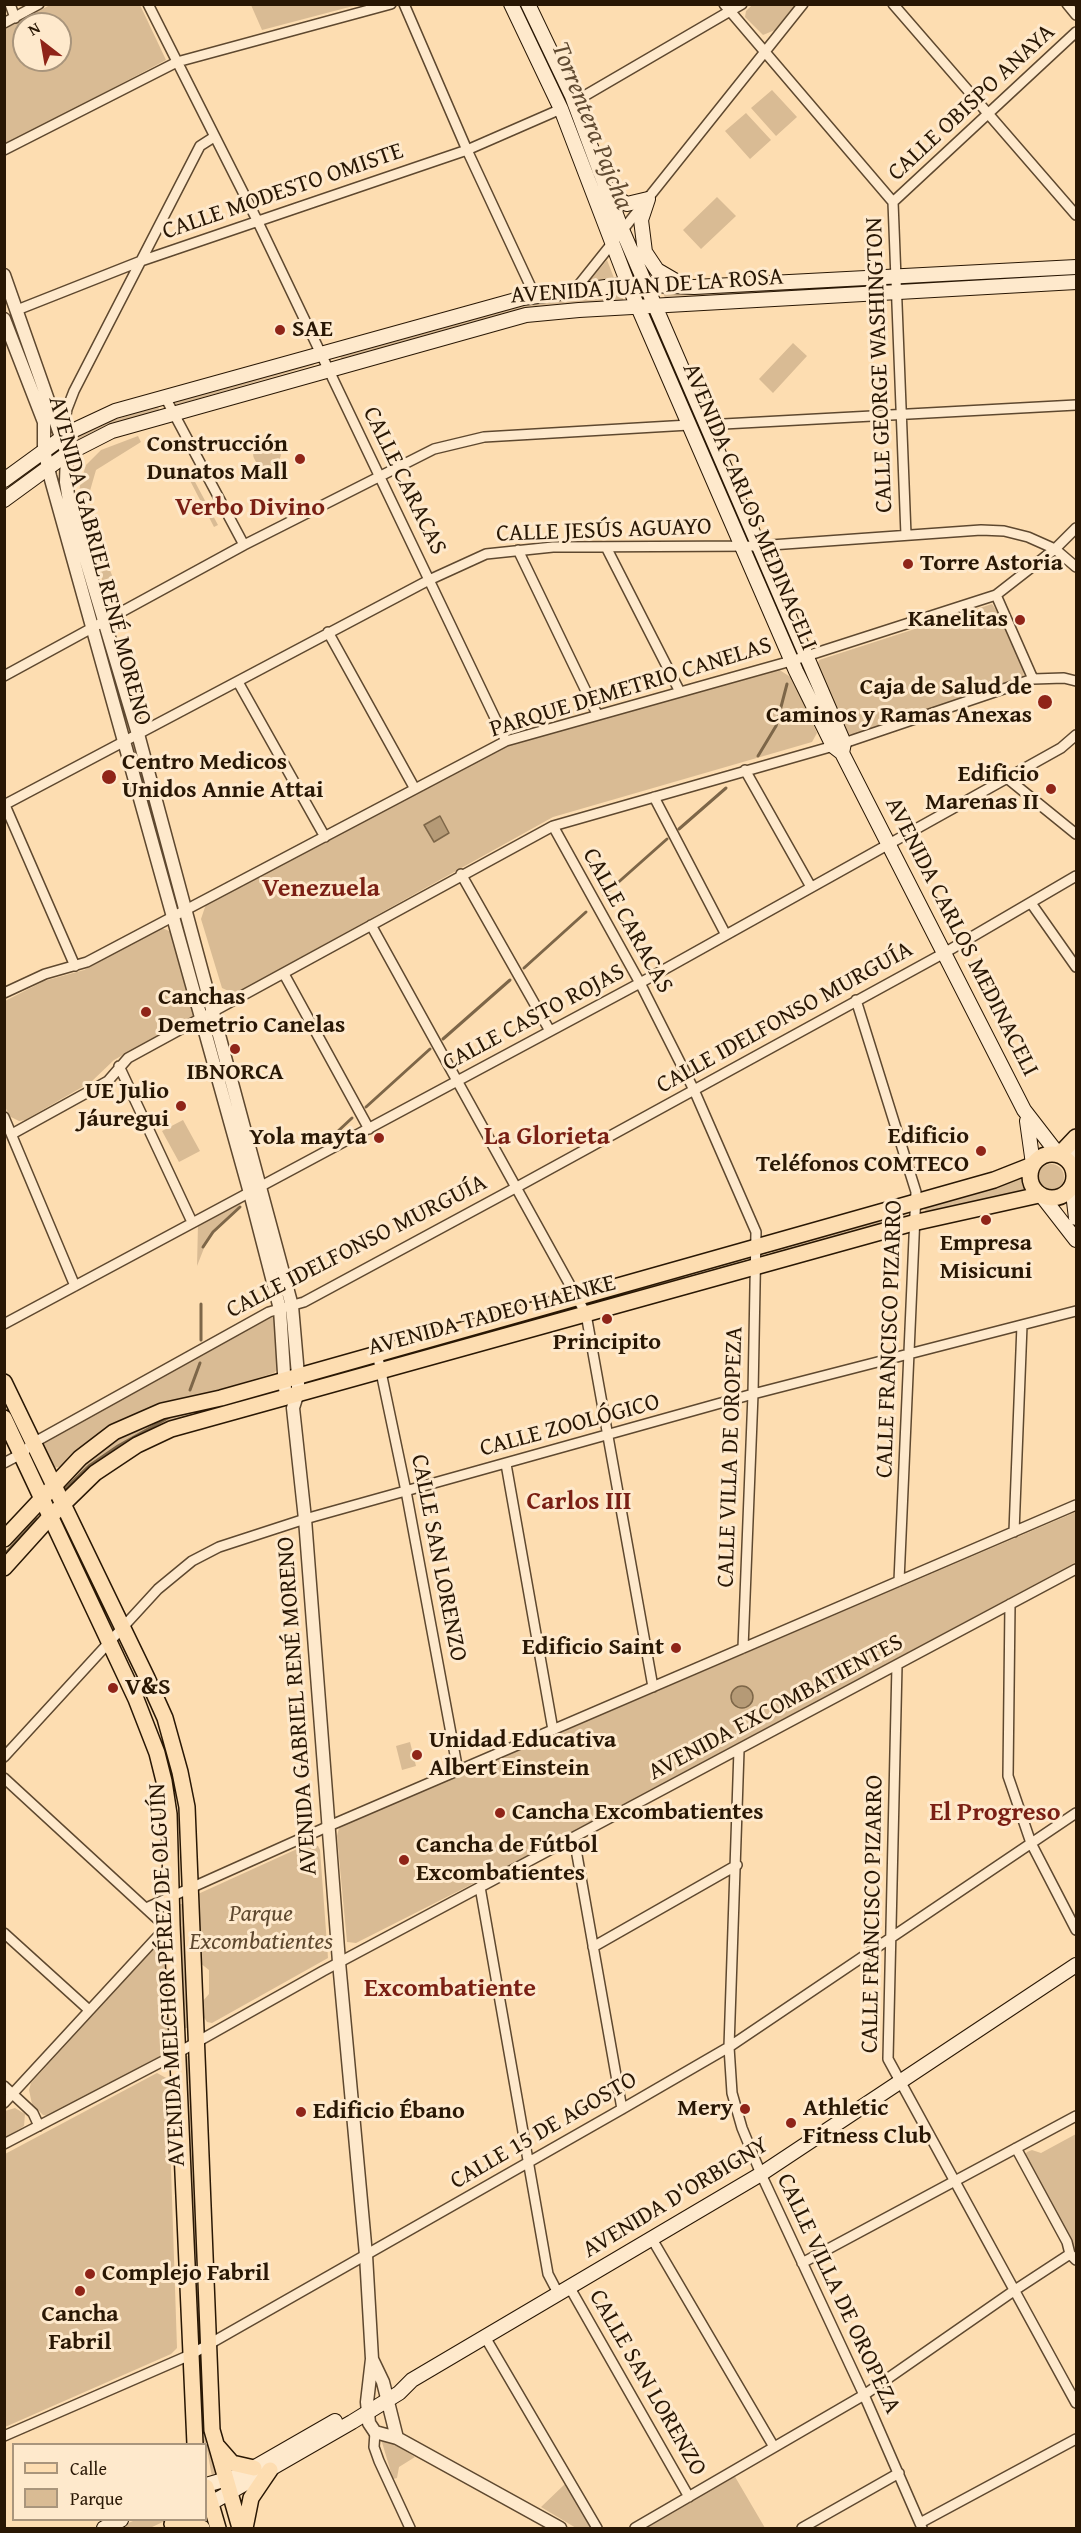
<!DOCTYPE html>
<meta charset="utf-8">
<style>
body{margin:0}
#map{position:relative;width:1081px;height:2533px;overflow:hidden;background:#fdddb1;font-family:"Gentium Book Plus",serif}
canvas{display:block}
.frame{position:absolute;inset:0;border:6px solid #291704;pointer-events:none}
.legend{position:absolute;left:12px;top:2443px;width:195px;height:78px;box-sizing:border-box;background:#fee9cc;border:2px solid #a9957c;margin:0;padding:8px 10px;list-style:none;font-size:18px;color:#291704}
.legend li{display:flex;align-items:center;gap:12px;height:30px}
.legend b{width:30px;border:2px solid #a9957c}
.north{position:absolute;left:12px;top:12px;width:60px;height:60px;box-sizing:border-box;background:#fee9cc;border:2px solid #a9957c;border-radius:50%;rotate:329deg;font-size:16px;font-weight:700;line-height:24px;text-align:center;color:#291704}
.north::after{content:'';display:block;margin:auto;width:21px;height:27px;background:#8f2418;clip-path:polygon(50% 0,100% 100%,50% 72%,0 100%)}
</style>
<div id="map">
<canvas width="1081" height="2533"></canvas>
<div class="frame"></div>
<ul class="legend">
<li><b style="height:8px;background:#fdddb1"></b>Calle</li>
<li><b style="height:16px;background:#d9bb94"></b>Parque</li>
</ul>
<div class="north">N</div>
</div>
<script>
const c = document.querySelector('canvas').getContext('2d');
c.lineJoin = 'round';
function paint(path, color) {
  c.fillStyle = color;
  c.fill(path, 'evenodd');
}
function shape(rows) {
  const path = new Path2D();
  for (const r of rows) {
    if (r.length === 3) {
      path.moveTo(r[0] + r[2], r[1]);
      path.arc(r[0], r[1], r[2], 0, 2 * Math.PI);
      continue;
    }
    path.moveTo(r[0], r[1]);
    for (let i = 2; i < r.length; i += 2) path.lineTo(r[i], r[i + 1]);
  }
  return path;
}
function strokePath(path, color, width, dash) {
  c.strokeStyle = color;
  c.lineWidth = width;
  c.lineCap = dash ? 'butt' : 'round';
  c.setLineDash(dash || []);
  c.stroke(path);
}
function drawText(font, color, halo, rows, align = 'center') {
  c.font = font + ' "Gentium Book Plus",serif';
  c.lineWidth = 6;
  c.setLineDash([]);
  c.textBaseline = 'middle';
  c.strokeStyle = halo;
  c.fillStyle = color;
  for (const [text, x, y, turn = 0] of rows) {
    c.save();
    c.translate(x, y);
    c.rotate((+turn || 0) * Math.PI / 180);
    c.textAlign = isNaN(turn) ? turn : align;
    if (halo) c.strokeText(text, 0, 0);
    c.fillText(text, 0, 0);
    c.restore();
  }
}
const green = shape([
 [753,4,795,4,795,5,775,30,763,35,745,17,746,11],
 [50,5,140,5,166,60,5,145,5,29],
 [24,24,60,24,60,60,24,60],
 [251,5,357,5,262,30],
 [772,90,797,117,776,136,751,108],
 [746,113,771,140,750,159,725,131],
 [717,197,736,216,701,249,683,230],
 [607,260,614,278,589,281,602,266],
 [1076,272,1076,276,907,286,907,283],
 [887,284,887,288,666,300,662,291,693,293],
 [620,291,624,302,531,308,341,359,340,355,504,309],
 [793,343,807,356,773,393,759,379],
 [313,362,314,365,176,405,175,401],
 [158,406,159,410,116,423,73,444,71,440,114,420],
 [138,436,141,442,96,470,83,515,79,500,80,484,86,465,101,450],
 [267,453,14],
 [186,465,218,525,214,527,183,467],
 [89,520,119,592,108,599,86,527],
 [992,604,996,610,1024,671,1023,679,854,735,848,734,817,666,819,660],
 [104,637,130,728,127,729,101,639],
 [778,669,792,678,817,733,812,742,553,817,235,994,222,988,201,919,207,901,506,745],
 [135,744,177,895,173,898,131,746],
 [162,928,174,933,196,1013,193,1016,114,1060,91,1082,25,1120,19,1121,9,1116,5,1106,5,1001,44,981,84,970],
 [183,1120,200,1151,179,1162,162,1131],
 [1051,1177,13],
 [1021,1177,1026,1191,931,1214,928,1214,924,1209,925,1206],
 [242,1203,208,1238,197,1266,198,1224],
 [904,1212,906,1218,773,1256,771,1254,774,1248],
 [741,1259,740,1264,589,1306,588,1304,588,1300],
 [573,1306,573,1310,390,1360,388,1356],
 [269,1317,275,1318,278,1369,274,1373,213,1392,178,1399,127,1418,99,1434,59,1467,52,1468,41,1445,43,1442],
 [280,1388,280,1390,173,1421,63,1495,60,1487,102,1449,129,1433,170,1415],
 [1076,1512,1076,1562,573,1833,356,1943,347,1942,337,1836,339,1828,344,1825],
 [410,1742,416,1766,402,1770,396,1746],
 [308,1844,318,1846,320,1850,328,1958,212,2023,207,2022,203,2016,201,2003,209,1994,209,1970,200,1963,198,1894],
 [178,1904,182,1904,187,2028,183,2028],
 [154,1948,159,1948,166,1954,170,2045,169,2051,49,2116,43,2115,32,2104,29,2090,31,2083],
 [185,2056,189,2056,200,2340,197,2340],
 [157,2073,168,2079,177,2348,171,2354,5,2427,5,2154],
 [15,2108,25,2114,24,2126,5,2138,5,2111],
 [1076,2134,1076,2250,1071,2246,1024,2157,1027,2152,1032,2150,1041,2153],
 [198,2359,202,2359,206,2440,216,2476,212,2477,206,2444,202,2440],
 [381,2439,386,2439,415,2457,399,2467,397,2478,393,2479],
 [734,2475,765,2528,642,2528],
 [566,2483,592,2528,576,2528,541,2507],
 [135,2520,167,2520,150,2528,118,2528]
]);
const water = shape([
 [440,816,449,833,434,842,424,825,440,816],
 [742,1697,11]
]);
const stream = shape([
 [520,4,568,106,599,190],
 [621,245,633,274],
 [639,292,643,300],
 [651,318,746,535],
 [755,556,787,631],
 [758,756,776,726,787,684],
 [679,829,726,788],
 [604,895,667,839],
 [524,968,586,912],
 [443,1039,510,980],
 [366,1107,430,1049],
 [336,1133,352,1118],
 [203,1247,213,1232,240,1207],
 [201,1304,201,1340],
 [190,1390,200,1363],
 [66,1488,89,1466,118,1446,173,1415],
 [4,1555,37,1519]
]);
const minor = shape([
 [10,4,15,18],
 [148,4,257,220,506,741],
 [404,4,467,150,535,296],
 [724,4,893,202,906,535],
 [893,4,1076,215],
 [1067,4,1076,15],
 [4,23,39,4],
 [574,102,742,4],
 [4,150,177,62,391,4],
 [893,202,1076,32],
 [574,291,803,4],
 [17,310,141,261,467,150,561,109],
 [165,397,244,545],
 [705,425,1076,405],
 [62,437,67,409,74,391,200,146,214,137],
 [606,547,679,690],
 [518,550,597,714],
 [996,595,1033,679],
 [328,632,415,789],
 [4,676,244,545,434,449,484,437,689,425],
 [238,682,325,837],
 [745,770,811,887],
 [1007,778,1076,834],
 [654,797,726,935],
 [4,803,75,966],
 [4,805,429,580,486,554,553,547,757,546,981,530,1004,531,1028,537,1055,549,1076,567],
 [553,826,640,983,694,1090,756,1232,753,1394,743,1648],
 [461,874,550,1031],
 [1031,903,1076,967],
 [371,925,586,1314,653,1687],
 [284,974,369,1129],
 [4,993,45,974,87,962,506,741,791,661,996,595,1055,549,1076,528],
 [856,1000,916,1192,899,1581],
 [119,1066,192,1222],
 [4,1117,75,1286],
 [12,1134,108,1081,128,1058,553,826,844,743,1033,679,1064,678,1076,681],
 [4,1324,640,983,1061,748,1076,735],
 [377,1353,406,1491,458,1771],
 [4,1463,21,1454,33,1443,269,1312,304,1302,517,1187,946,952,1076,876],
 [506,1464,553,1730],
 [1014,1532,1022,1325],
 [1010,1604,1008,1776,1031,1843,1076,1930],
 [897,1665,888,2059,1076,2403],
 [739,1750,729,2047,732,2093,742,2128,761,2174,864,2395,922,2528],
 [4,1757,158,1589,192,1561,219,1547,305,1519,753,1394,1076,1311],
 [4,1778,166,1927],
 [574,1838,622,2109],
 [480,1887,548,2274,559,2295],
 [146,1908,329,1826,1076,1505],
 [4,1933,89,2010],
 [593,1947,737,1865],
 [4,2086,33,2113,39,2126],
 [4,2103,159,1935,172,1925],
 [4,2144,165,2060,323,1971,1076,1569],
 [1016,2148,1067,2242,1070,2254,1076,2260],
 [652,2239,774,2447],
 [802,2263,1076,2116],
 [570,2288,689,2497],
 [485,2337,597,2528],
 [375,2432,374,2447,379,2461,410,2528],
 [4,2436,190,2355,622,2109,729,2047,1076,1813],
 [920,2523,1076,2439],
 [635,2528,864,2395,1015,2290,1070,2254],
 [802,2528,899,2473]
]);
const tertiary = shape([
 [4,275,67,454,66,482,70,507,138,734,292,1306,298,1375,298,1392,293,1408,305,1519,339,1962,366,2255,372,2359,367,2402,369,2423,375,2432,397,2438,560,2528],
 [4,319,44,422,44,450,50,476,250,1193,280,1309,285,1389],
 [372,2359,383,2382,397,2438]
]);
const secondary = shape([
 [511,4,561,109,628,284,796,671,833,746,842,753,1024,1110,1058,1154],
 [528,4,572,96,620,225,844,743,842,753],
 [608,193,627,204,648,199],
 [648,199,641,220,645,252,657,270,681,284],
 [4,480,70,432,115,411,523,298,628,284,694,287,1076,267],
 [4,500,67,454,112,431,526,315,579,310,1076,282],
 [1027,1121,1033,1164],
 [1060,1155,1076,1153],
 [1072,1185,1076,1218],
 [1041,1195,1076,1240],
 [206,2485,241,2475,335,2421],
 [206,2506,352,2422,399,2393,412,2380,761,2174,1076,1965],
 [104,2528,121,2520]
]);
const primary = shape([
 [1052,1176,22],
 [1059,1155,1076,1137],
 [4,1539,80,1458,114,1432,162,1411,221,1398,994,1180,1032,1165],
 [4,1568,50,1517,95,1473,137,1445,171,1429,913,1223,1039,1195]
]);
const trunk = shape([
 [4,1382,147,1678,165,1718,180,1772,187,1807,212,2430,240,2528],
 [4,1418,136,1699,157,1753,164,1781,169,1814,172,1925,195,2444],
 [218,2447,232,2463,254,2468],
 [206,2487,218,2528],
 [172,2524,184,2523,202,2528],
 [245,2528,251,2498,270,2470]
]);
const markers = [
 [280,330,6,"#8f2418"],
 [300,459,6,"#8f2418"],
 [908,564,6,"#8f2418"],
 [1020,620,6,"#8f2418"],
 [1045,702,8,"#8f2418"],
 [109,777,8,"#8f2418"],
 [1051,789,6,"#8f2418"],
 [146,1012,6,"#8f2418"],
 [235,1049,6,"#8f2418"],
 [181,1106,6,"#8f2418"],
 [379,1138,6,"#8f2418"],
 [981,1151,6,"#8f2418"],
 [986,1220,6,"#8f2418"],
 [607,1319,6,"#8f2418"],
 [676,1648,6,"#8f2418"],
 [113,1688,6,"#8f2418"],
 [417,1755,6,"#8f2418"],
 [500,1813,6,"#8f2418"],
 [404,1860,6,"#8f2418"],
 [745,2109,6,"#8f2418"],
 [301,2112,6,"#8f2418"],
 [791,2123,6,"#8f2418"],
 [90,2274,6,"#8f2418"],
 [80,2291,6,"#8f2418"]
];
const streetNames = [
 ["CALLE OBISPO ANAYA",972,103,-43],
 ["CALLE MODESTO OMISTE",283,192,-19],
 ["AVENIDA JUAN DE LA ROSA",647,287,-4],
 ["CALLE GEORGE WASHINGTON",880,365,-92],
 ["CALLE CARACAS",404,481,64],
 ["AVENIDA CARLOS MEDINACELI",749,507,67],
 ["CALLE JESÚS AGUAYO",604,531,-2],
 ["AVENIDA GABRIEL RENÉ MORENO",99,561,75],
 ["PARQUE DEMETRIO CANELAS",631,688,-17],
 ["CALLE CARACAS",627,921,61],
 ["AVENIDA CARLOS MEDINACELI",961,937,63],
 ["CALLE CASTO ROJAS",534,1018,-28],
 ["CALLE IDELFONSO MURGUÍA",785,1018,-29],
 ["CALLE IDELFONSO MURGUÍA",357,1247,-27],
 ["AVENIDA TADEO HAENKE",492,1316,-15],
 ["CALLE FRANCISCO PIZARRO",890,1339,-88],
 ["CALLE ZOOLÓGICO",570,1426,-15],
 ["CALLE VILLA DE OROPEZA",731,1457,-88],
 ["CALLE SAN LORENZO",438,1558,79],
 ["AVENIDA GABRIEL RENÉ MORENO",298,1706,-94],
 ["AVENIDA EXCOMBATIENTES",776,1708,-28],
 ["CALLE FRANCISCO PIZARRO",873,1914,-89],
 ["AVENIDA MELCHOR PÉREZ DE OLGUÍN",168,1975,-93],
 ["CALLE 15 DE AGOSTO",544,2131,-30],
 ["AVENIDA D'ORBIGNY",676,2198,-31],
 ["CALLE VILLA DE OROPEZA",838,2294,65],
 ["CALLE SAN LORENZO",647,2383,60]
];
const poiNames = [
 ["SAE",292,330],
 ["Construcción",288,445,"right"],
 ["Dunatos Mall",288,473,"right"],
 ["Torre Astoria",920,564],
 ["Kanelitas",1008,620,"right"],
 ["Caja de Salud de",1032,688,"right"],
 ["Caminos y Ramas Anexas",1032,716,"right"],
 ["Centro Medicos",122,763],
 ["Unidos Annie Attai",122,791],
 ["Edificio",1039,775,"right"],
 ["Marenas II",1039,803,"right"],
 ["Canchas",158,998],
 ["Demetrio Canelas",158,1026],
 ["IBNORCA",235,1073,"center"],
 ["UE Julio",169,1092,"right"],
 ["Jáuregui",169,1120,"right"],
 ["Edificio",969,1137,"right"],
 ["Teléfonos COMTECO",969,1165,"right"],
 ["Yola mayta",367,1138,"right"],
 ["Empresa",986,1244,"center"],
 ["Misicuni",986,1272,"center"],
 ["Principito",607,1343,"center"],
 ["Edificio Saint",664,1648,"right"],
 ["V&S",125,1688],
 ["Unidad Educativa",429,1741],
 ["Albert Einstein",429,1769],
 ["Cancha Excombatientes",512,1813],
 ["Cancha de Fútbol",416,1846],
 ["Excombatientes",416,1874],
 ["Mery",733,2109,"right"],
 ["Athletic",803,2109],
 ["Fitness Club",803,2137],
 ["Edificio Ébano",313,2112],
 ["Complejo Fabril",102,2274],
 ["Cancha",80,2315,"center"],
 ["Fabril",80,2343,"center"]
];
const parkNames = [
 ["Parque",261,1915],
 ["Excombatientes",261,1943]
];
const waterNames = [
 ["Torrentera Pajcha",591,126,68]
];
const neighbourhoodNames = [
 ["Verbo Divino",250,508],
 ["Venezuela",321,889],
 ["La Glorieta",547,1137],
 ["Carlos III",579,1502],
 ["El Progreso",995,1813],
 ["Excombatiente",450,1989]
];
paint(green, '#d9bb94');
paint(water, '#b59a76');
strokePath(water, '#7d6648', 1.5);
strokePath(stream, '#7d6648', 3);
strokePath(minor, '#5e482f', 12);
strokePath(tertiary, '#5e482f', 15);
strokePath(secondary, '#291704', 16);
strokePath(primary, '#291704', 18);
strokePath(trunk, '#291704', 18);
strokePath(minor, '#fee9cc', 9);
strokePath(tertiary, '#fee9cc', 12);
strokePath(secondary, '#fee9cc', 14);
strokePath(primary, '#fdddb1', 15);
strokePath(trunk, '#fdddb1', 15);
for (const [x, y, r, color] of markers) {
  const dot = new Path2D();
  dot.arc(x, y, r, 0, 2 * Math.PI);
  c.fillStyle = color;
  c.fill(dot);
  strokePath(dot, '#fee9cc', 2);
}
drawText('24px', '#291704', '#fee9cc', streetNames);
drawText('bold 24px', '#291704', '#fee9cc', poiNames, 'left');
drawText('italic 24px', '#5e482f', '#fee9cc', parkNames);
drawText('italic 26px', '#614b32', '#fee9cc', waterNames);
drawText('bold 26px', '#7a1f14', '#fee9cc', neighbourhoodNames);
</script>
